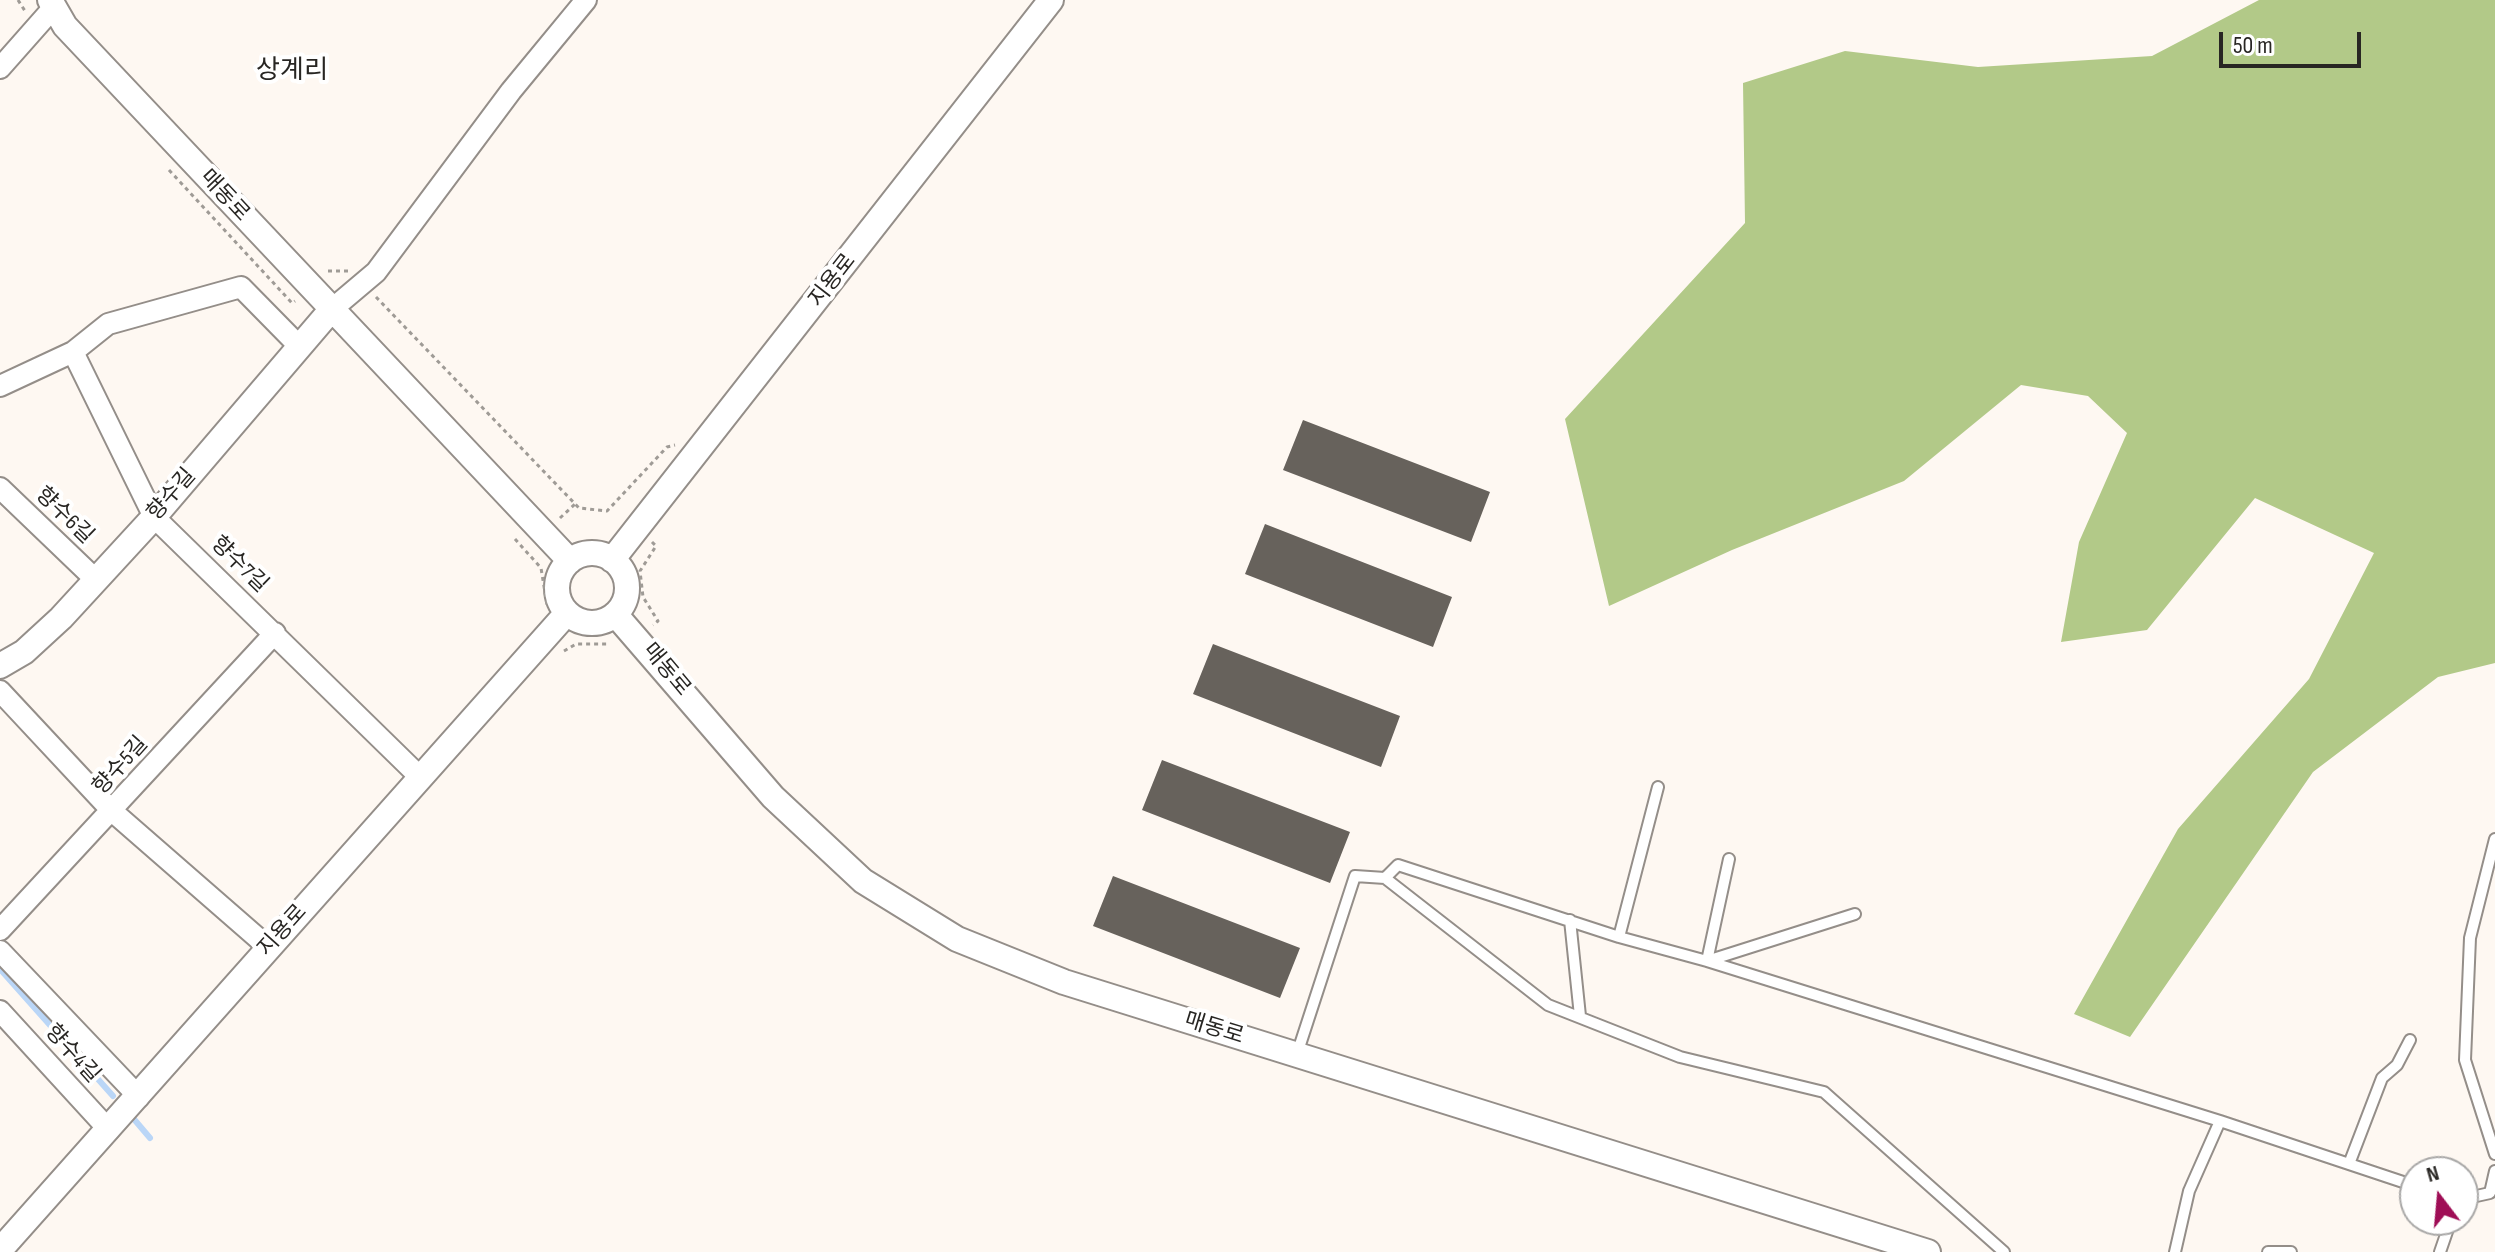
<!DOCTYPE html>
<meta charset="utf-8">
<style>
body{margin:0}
#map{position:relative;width:2495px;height:1252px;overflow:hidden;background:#fef8f2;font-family:"Sofia Sans Condensed",sans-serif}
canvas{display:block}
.north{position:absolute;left:2399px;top:1156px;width:80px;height:80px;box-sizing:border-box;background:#fff;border:2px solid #a9a8a7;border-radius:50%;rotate:344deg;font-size:22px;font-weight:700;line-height:32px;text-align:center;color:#282623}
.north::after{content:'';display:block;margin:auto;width:28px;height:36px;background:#9f0e56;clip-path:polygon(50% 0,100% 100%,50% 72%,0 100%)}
.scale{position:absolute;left:2219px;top:32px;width:142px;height:36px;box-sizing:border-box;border:4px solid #282623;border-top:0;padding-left:10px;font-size:24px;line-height:28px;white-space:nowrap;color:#282623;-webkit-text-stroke:6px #fff;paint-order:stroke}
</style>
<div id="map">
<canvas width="2495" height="1252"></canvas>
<div class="north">N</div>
<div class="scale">50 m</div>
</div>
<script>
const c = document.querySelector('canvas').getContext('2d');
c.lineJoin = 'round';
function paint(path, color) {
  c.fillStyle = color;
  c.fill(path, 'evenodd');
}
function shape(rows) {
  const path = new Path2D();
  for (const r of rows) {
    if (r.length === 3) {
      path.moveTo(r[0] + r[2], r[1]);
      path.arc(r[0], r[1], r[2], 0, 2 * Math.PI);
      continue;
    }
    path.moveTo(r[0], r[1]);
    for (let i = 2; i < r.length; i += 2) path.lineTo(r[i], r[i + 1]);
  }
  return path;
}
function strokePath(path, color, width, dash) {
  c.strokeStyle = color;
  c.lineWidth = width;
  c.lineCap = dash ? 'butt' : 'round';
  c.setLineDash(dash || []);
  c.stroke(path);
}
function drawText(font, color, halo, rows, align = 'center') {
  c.font = font + ' "Sofia Sans Condensed","Noto Sans KR",sans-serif';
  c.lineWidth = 8;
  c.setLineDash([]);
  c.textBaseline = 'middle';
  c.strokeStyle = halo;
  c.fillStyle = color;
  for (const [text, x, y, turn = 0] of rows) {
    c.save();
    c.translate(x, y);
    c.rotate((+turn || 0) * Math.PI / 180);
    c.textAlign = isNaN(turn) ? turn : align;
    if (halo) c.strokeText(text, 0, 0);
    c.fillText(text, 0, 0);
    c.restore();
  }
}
const forest = shape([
 [2259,0,2495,0,2495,663,2438,677,2313,772,2130,1037,2074,1014,2178,829,2309,679,2374,553,2255,498,2147,630,2061,642,2079,542,2127,433,2088,396,2021,385,1904,481,1732,550,1609,606,1565,419,1745,223,1743,83,1845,51,1978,67,2152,56]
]);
const stream = shape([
 [0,969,113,1096],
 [133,1118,150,1138]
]);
const building = shape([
 [1303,420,1490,492,1471,542,1283,470],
 [1265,524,1452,597,1433,647,1245,574],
 [1213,644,1400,716,1381,767,1193,694],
 [1162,760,1350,832,1330,883,1142,810],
 [1113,876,1300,948,1280,998,1093,926]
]);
const path = shape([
 [18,0,25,11],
 [169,170,292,303,295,301],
 [328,271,348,271],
 [376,297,579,508,607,511,667,447,675,445],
 [560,518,575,504],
 [515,539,541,568,547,605],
 [652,542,656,546,640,571,643,597,658,621,653,625],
 [564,651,576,644,610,644]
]);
const service = shape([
 [2495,839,2470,938,2465,1060,2495,1154],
 [1729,859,1707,961,2220,1121],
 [1385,878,1398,865,1619,937,1707,961,1855,914],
 [1570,920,1580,1016],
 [1619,937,1658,787],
 [1297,1054,1355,876,1385,878,1548,1005,1680,1057,1824,1092,2004,1252],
 [2349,1164,2382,1078,2397,1065,2410,1040],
 [2463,1199,2490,1193,2495,1171],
 [2175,1252,2189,1191,2220,1121,2415,1186],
 [2268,1252,2291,1252],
 [2440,1252,2451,1220]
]);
const minor = shape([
 [0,68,54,7],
 [331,310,376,272,511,91,586,0],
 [73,352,154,517,421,778],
 [0,386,73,352,108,324,241,287,298,345],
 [0,488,95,579],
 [0,691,112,811,268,947],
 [0,930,275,633],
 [0,951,139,1097],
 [0,1011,109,1130]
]);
const tertiary = shape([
 [50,0,65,26,570,561],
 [592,588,35],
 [612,560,1051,0],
 [615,614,773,797,863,881,957,939,1064,982,1928,1252],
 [0,666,24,652,61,618,154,517,331,310],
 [0,1250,567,613]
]);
const streetNames = [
 ["매동로",224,196,47],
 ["지용로",833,281,-52],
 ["향수길",172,495,-49],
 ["향수6길",64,516,44],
 ["향수7길",239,565,44],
 ["매동로",666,670,50],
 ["향수5길",121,766,-48],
 ["지용로",283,931,-48],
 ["매동로",1214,1029,17],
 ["향수4길",72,1054,48]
];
const quarterNames = [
 ["상계리",292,71]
];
paint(forest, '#b2c988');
strokePath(stream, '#bad6f7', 6);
paint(building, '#67625c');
strokePath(service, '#948e89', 14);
strokePath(minor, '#948e89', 24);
strokePath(tertiary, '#948e89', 28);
strokePath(path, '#9f9b96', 3, [4, 4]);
strokePath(service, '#fff', 10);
strokePath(minor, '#fff', 20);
strokePath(tertiary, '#fff', 24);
drawText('22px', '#282623', '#fff', streetNames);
drawText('26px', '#282623', '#fff', quarterNames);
</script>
